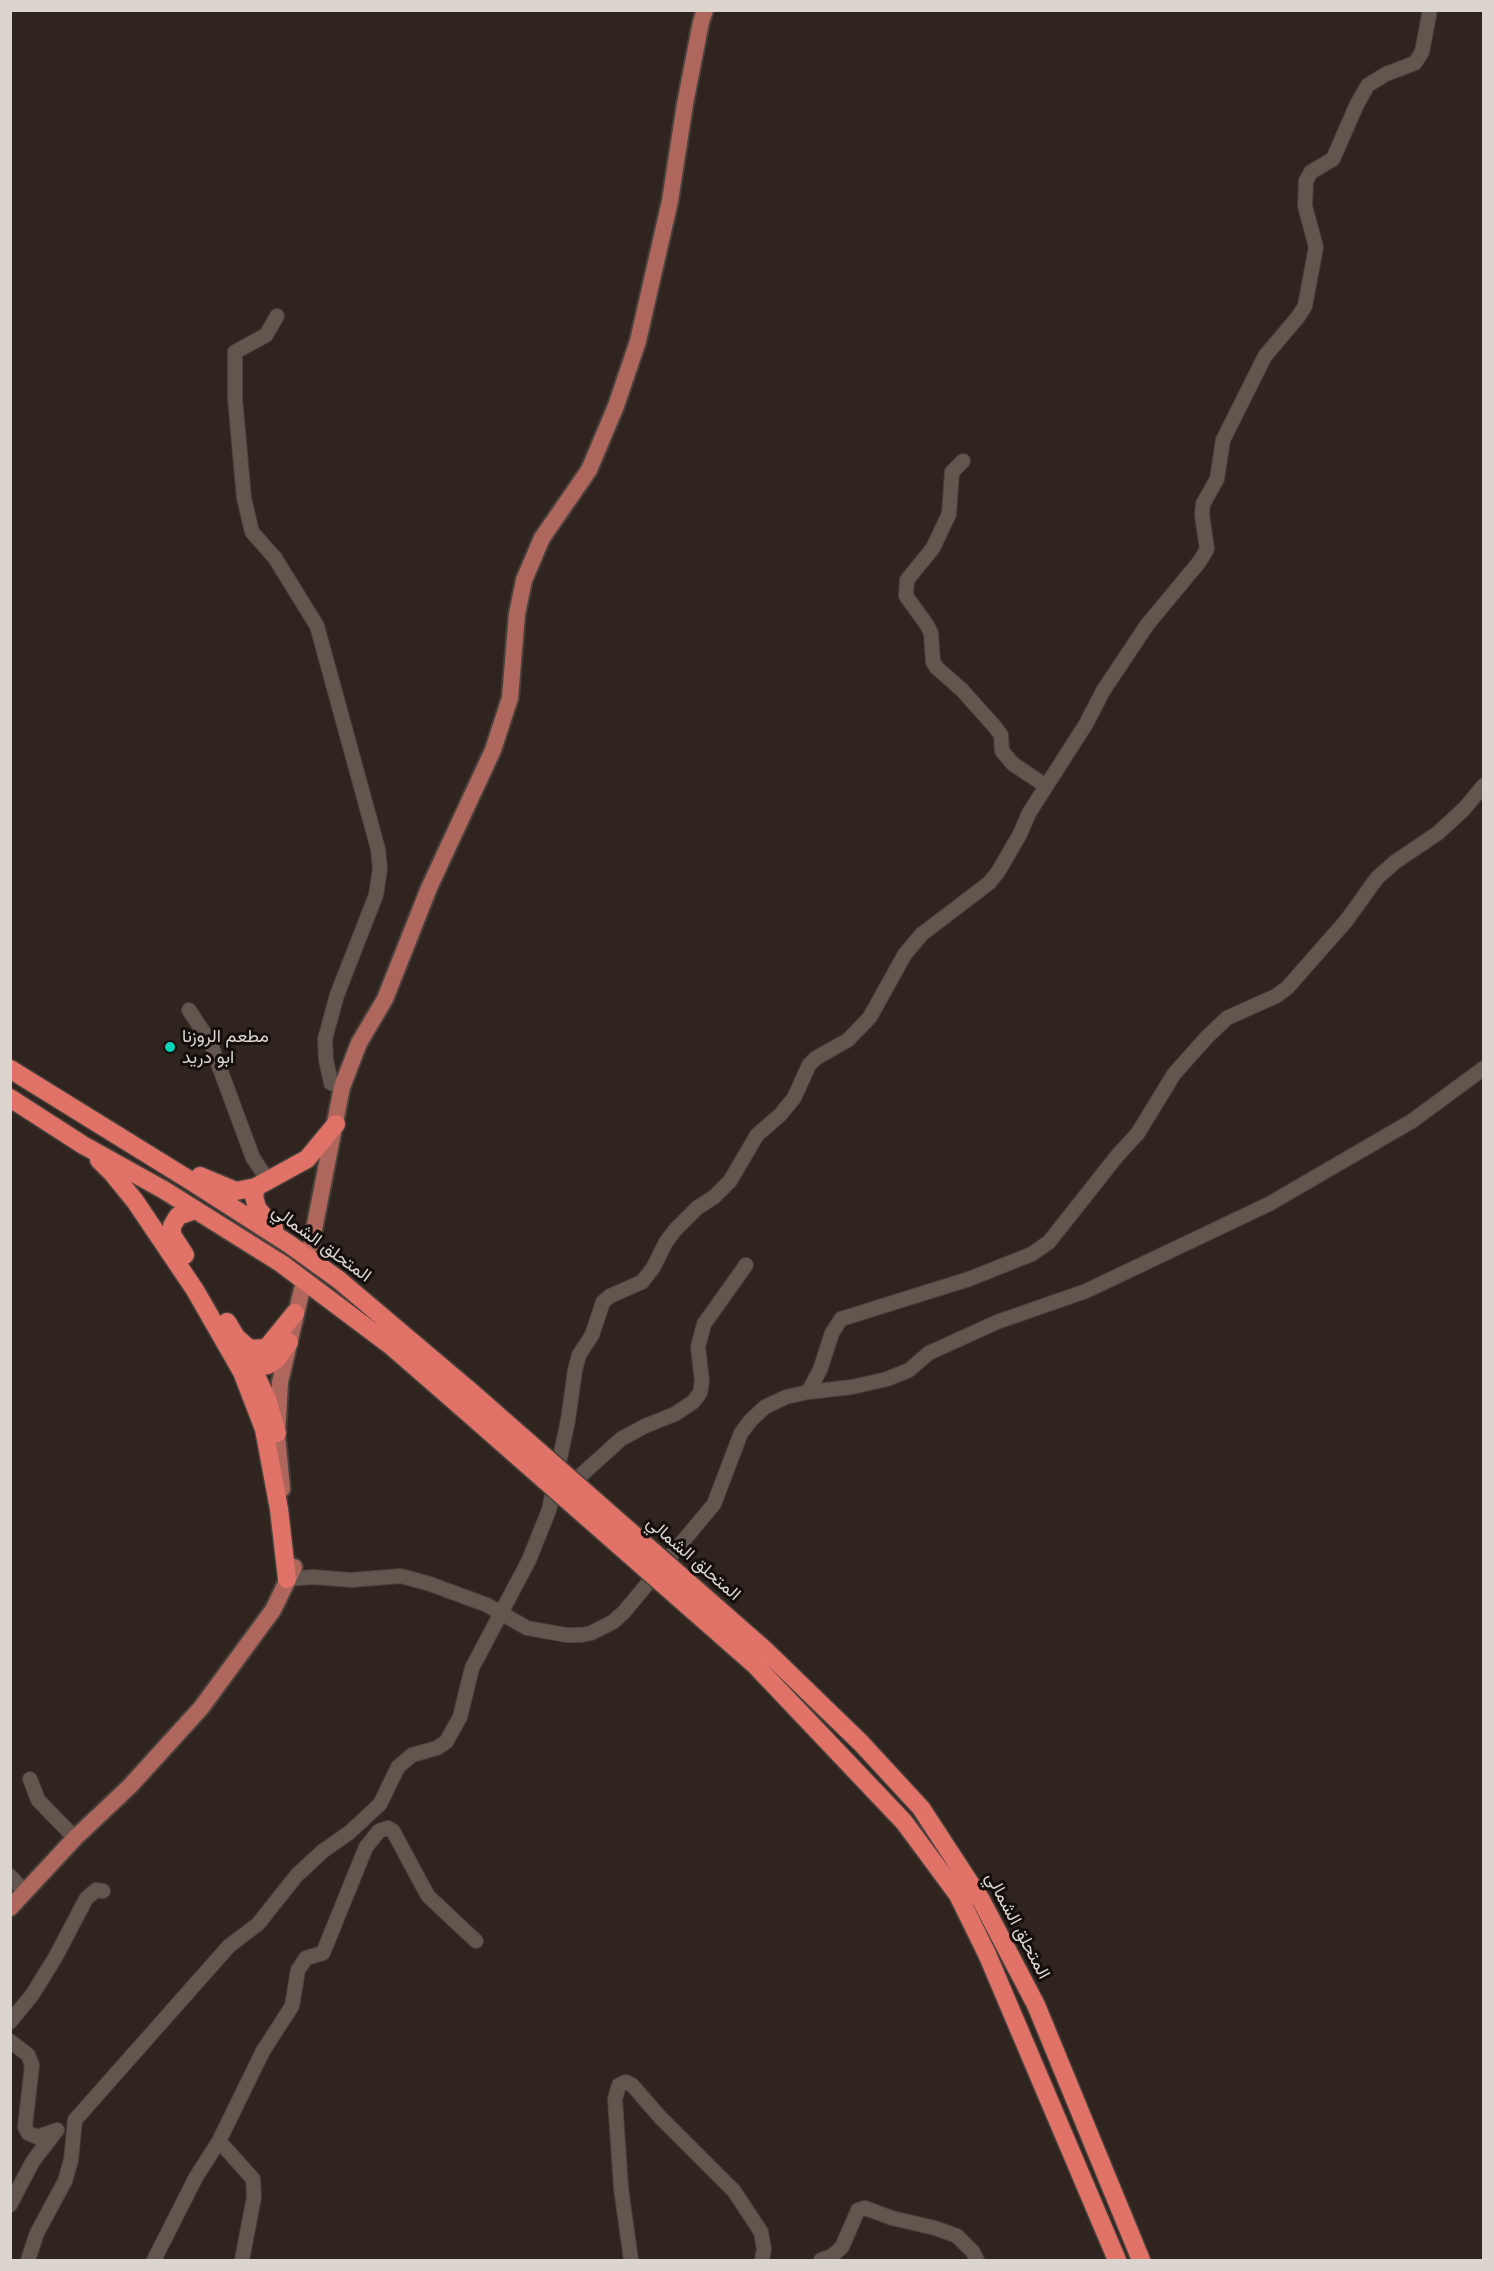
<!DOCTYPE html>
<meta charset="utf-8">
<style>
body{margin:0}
#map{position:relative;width:1494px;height:2271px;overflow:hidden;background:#2f241e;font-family:"Varela Round",sans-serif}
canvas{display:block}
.frame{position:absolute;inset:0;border:12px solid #dbd4cf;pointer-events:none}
</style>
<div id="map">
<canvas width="1494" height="2271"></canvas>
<div class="frame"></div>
</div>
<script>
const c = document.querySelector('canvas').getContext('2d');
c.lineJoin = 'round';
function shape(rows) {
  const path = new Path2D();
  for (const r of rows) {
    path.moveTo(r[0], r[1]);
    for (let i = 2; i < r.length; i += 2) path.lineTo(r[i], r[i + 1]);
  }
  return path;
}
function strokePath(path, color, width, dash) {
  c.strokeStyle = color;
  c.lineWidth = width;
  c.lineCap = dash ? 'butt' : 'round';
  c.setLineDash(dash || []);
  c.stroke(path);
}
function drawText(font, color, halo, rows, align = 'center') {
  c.font = font + ' "Varela Round",Vazirmatn,sans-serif';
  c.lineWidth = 6;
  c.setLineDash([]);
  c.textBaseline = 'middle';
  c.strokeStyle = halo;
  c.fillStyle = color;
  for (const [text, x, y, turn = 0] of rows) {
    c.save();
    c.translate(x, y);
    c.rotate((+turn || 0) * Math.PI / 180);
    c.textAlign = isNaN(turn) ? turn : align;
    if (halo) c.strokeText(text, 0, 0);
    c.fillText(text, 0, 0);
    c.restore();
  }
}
const minor = shape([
 [277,316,266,335,235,352,235,398,244,498,252,532,275,558,317,626,378,849,380,869,376,895,337,995,325,1039,326,1060,331,1083,342,1087],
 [963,461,952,472,949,514,933,548,907,580,906,596,927,625,931,633,933,662,937,668,962,690,995,727,1001,735,1002,751,1013,764,1046,786],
 [189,1010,210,1042,253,1158,268,1180],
 [808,1392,820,1370,832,1333,841,1319,969,1279,1032,1254,1049,1242,1117,1156,1138,1133,1174,1074,1207,1037,1227,1018,1276,996,1287,988,1346,921,1377,878,1395,862,1438,833,1464,809,1484,785],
 [568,1487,621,1439,645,1426,675,1414,693,1402,700,1393,702,1381,698,1347,704,1324,746,1265],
 [287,1579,313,1577,351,1580,401,1576,430,1584,487,1605,527,1628,566,1635,582,1635,591,1633,613,1622,624,1612,714,1504,741,1433,751,1420,765,1407,786,1397,808,1392,852,1387,887,1379,909,1370,929,1353,997,1322,1086,1291,1269,1204,1412,1121,1484,1068],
 [30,1779,38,1800,75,1838],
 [10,1876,25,1892],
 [10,2022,32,1995,55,1958,86,1899,96,1890,103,1891],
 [10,2041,28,2055,32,2065,25,2127,28,2133,37,2137,57,2130],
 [219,2141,253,2179,254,2197,242,2260],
 [10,2205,33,2161,57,2130],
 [28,2260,37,2233,65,2181,71,2160,75,2120,229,1946,258,1924,297,1875,323,1851,350,1832,380,1804,398,1767,412,1755,437,1748,446,1742,460,1717,472,1668,529,1560,549,1510,568,1420,575,1370,579,1355,592,1335,603,1302,610,1296,642,1282,653,1268,666,1242,675,1230,697,1208,714,1197,730,1181,757,1135,780,1115,794,1098,809,1065,816,1058,848,1040,870,1017,905,954,922,934,989,883,998,872,1020,834,1029,813,1086,724,1103,691,1147,625,1200,561,1207,549,1202,515,1203,504,1217,479,1223,440,1265,356,1298,317,1305,306,1316,247,1305,206,1306,181,1311,172,1333,159,1357,104,1368,85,1386,74,1415,63,1422,52,1430,10],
 [154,2260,196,2177,219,2141,263,2051,292,2006,298,1970,306,1958,323,1953,366,1847,379,1831,388,1828,393,1831,428,1896,476,1941],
 [631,2260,621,2188,615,2099,619,2085,626,2082,632,2085,660,2117,734,2191,761,2232,764,2249,762,2260],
 [821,2260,832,2256,842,2247,858,2210,865,2208,892,2218,935,2228,957,2236,973,2252,977,2260]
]);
const major = shape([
 [311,1245,342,1087,359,1043,385,999,429,888,493,750,510,698,517,614,524,580,542,538,589,470,616,406,638,341,670,201,685,104,701,22,705,10],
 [282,1489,277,1435,280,1382,302,1289],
 [10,1908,75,1838,130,1786,201,1708,273,1610,294,1567]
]);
const highway = shape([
 [10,1069,191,1181,289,1244,339,1280,469,1390],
 [10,1098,83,1145,164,1190,282,1264,390,1345,459,1405],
 [99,1160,113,1174,135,1201,195,1290,242,1372,264,1429,279,1509,287,1579],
 [200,1176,236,1191,256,1187,307,1159,336,1124],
 [256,1187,254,1196,257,1208,274,1228],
 [185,1255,172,1235,172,1226,178,1216,195,1210],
 [227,1322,236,1337,246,1346,252,1349,266,1348],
 [260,1356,295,1313],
 [249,1361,267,1399,277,1433],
 [246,1370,268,1365,277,1359,289,1342],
 [765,1650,861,1743,921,1808,981,1900,1036,2005,1141,2260],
 [755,1665,904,1822,958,1895,987,1954,1117,2260]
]);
const highwayBridge = shape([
 [469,1390,765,1650],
 [459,1405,755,1665]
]);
const markers = [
 [170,1047,6,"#00d5b7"]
];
const poiNames = [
 ["مطعم الروزنا",182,1037],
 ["ابو دريد",182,1058]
];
const streetNames = [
 ["المتحلق الشمالي",321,1244,36],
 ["المتحلق الشمالي",693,1559,41],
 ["المتحلق الشمالي",1017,1926,62]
];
strokePath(minor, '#4a413c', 16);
strokePath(major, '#4a413c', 20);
strokePath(highway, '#4a413c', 21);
strokePath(minor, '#63564f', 14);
strokePath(major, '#af675d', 16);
strokePath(highway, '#e17267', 18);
strokePath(highwayBridge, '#4a413c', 21, []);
strokePath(highwayBridge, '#e17267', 18);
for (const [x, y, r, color] of markers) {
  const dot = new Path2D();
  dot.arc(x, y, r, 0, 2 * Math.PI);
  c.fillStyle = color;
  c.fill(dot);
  strokePath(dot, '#140f0c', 2);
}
drawText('18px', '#dbd4cf', '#140f0c', poiNames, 'left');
drawText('18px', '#dbd4cf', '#140f0c', streetNames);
</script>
